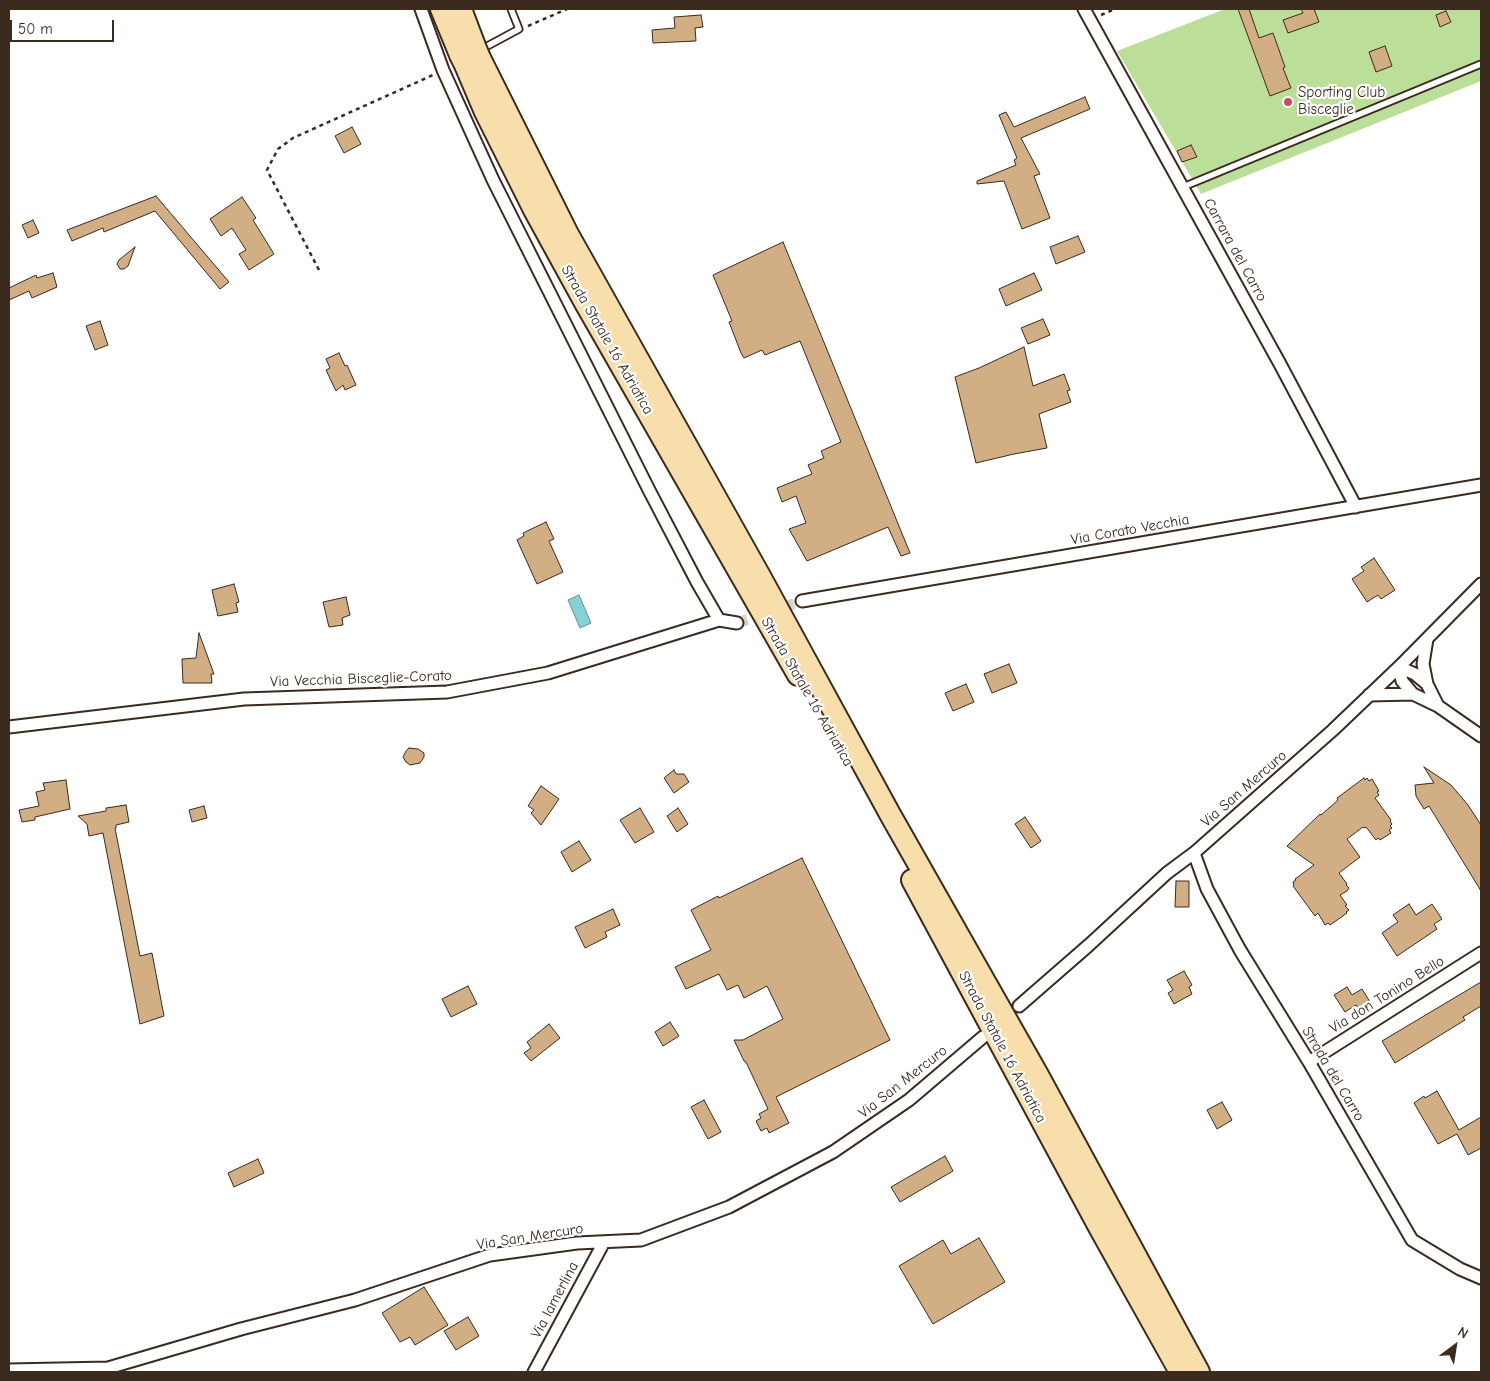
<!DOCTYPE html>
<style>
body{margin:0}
#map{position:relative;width:1490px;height:1381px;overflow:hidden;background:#fff;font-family:"Comic Neue",sans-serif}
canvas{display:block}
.frame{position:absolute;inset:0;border:10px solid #3b2a1e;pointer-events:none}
.north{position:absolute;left:1430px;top:1321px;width:50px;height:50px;-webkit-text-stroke:4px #fff;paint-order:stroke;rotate:31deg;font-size:14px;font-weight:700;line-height:20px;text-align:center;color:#3b2a1e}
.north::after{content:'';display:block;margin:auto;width:18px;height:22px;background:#3b2a1e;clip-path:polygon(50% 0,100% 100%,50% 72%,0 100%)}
.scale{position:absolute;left:10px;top:20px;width:104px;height:22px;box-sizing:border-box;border:2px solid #3b2a1e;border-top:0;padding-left:6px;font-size:15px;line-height:18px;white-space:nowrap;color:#3b2a1e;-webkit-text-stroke:4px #fff;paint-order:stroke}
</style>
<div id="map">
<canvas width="1490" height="1381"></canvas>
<div class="frame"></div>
<div class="north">N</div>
<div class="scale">50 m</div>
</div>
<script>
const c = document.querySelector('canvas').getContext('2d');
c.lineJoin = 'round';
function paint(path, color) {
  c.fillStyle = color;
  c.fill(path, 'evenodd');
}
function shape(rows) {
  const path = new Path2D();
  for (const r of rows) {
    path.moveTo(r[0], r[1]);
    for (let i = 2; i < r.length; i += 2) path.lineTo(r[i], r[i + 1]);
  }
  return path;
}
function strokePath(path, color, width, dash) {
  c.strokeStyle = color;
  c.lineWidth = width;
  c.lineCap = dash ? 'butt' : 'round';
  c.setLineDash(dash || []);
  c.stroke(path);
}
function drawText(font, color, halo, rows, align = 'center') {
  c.font = font + ' "Comic Neue",sans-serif';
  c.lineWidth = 4.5;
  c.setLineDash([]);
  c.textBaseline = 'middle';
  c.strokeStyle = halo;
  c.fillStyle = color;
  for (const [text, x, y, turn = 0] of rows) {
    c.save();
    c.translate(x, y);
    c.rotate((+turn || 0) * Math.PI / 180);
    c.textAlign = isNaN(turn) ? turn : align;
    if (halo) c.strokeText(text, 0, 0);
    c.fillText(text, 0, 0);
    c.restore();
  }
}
const green = shape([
 [1225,9,1481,9,1481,81,1201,194,1117,51]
]);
const water = shape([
 [579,595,591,623,580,628,568,600,579,595]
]);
const building = shape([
 [1238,9,1249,9,1259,38,1273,33,1285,67,1283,68,1291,88,1270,96,1238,9],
 [1301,9,1314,9,1319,22,1288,33,1283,20,1303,13,1301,9],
 [1446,11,1451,22,1440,27,1436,15,1446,11],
 [701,15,703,27,695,28,696,41,653,43,652,30,675,28,674,17,701,15],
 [1385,46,1392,66,1376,72,1369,52,1385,46],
 [1085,97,1090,109,1021,138,1040,174,1034,176,1050,218,1022,229,1004,181,977,184,977,181,1016,165,1014,160,1017,158,999,115,1006,112,1014,127,1085,97],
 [352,127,361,144,344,153,335,136,352,127],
 [1191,145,1197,157,1182,162,1177,151,1191,145],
 [156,196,229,282,220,289,155,211,104,232,103,228,72,241,67,230,156,196],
 [242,197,256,218,253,220,274,254,249,270,239,254,246,250,232,228,221,236,210,219,242,197],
 [33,220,39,233,28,238,22,225,33,220],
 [1078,236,1085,252,1056,264,1050,247,1078,236],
 [783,242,910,553,901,556,888,527,807,561,789,529,806,523,796,496,782,502,777,488,812,474,808,465,824,458,821,451,841,442,800,341,765,355,762,350,744,358,741,353,729,322,732,321,713,275,783,242],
 [135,247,128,266,124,269,120,269,117,264,119,260,135,247],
 [53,273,57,287,32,298,29,291,9,300,9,288,36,275,37,278,53,273],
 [1034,273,1042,290,1006,306,999,289,1034,273],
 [1043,319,1050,335,1028,344,1021,328,1043,319],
 [100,321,108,345,95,350,86,326,100,321],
 [1024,347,1033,386,1064,374,1070,390,1067,391,1071,402,1039,414,1047,448,1014,454,976,463,955,377,979,368,1024,347],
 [339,353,345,366,347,365,356,385,345,390,343,385,336,391,326,370,330,368,326,359,339,353],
 [546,522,554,539,549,541,563,572,537,584,517,540,524,536,523,533,546,522],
 [1374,558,1395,590,1381,599,1378,595,1367,602,1352,579,1364,571,1361,567,1374,558],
 [234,584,239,602,236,603,238,612,218,616,212,590,234,584],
 [346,597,350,615,342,618,343,625,329,627,323,602,346,597],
 [199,633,214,674,211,674,212,683,183,683,182,659,196,658,199,633],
 [1009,664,1017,683,992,693,984,674,1009,664],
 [966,684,974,702,953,711,945,693,966,684],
 [409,748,418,749,424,753,424,757,420,763,410,765,406,762,403,757,406,751,409,748],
 [1424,767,1451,785,1468,805,1481,825,1481,891,1429,806,1424,809,1416,796,1415,785,1434,783,1424,767],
 [674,770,676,774,684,774,689,782,674,793,664,778,674,770],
 [1364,778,1365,780,1367,778,1369,781,1372,779,1379,791,1377,792,1379,795,1375,798,1391,820,1390,821,1392,824,1390,826,1392,828,1389,830,1391,833,1380,840,1378,838,1376,840,1366,827,1364,828,1363,827,1347,839,1360,857,1339,873,1347,884,1346,885,1349,888,1347,891,1340,895,1347,905,1345,906,1349,910,1346,912,1347,913,1330,925,1328,923,1325,925,1318,913,1315,916,1293,886,1294,885,1293,882,1296,880,1295,879,1314,865,1287,846,1320,814,1321,815,1338,800,1337,798,1364,778],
 [66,780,70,809,35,817,35,820,22,822,19,810,39,806,36,792,45,790,43,783,66,780],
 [541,786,559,799,541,825,531,813,534,810,528,806,541,786],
 [126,805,129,822,116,825,116,828,115,828,140,956,152,953,164,1016,140,1024,103,833,89,836,87,824,78,816,106,811,106,808,126,805],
 [204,806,207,818,192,822,189,810,204,806],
 [640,808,654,832,635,843,620,820,640,808],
 [678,808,688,824,677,832,667,816,678,808],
 [1025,817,1041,841,1031,848,1015,824,1025,817],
 [579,841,591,860,572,872,561,852,579,841],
 [802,858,890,1040,776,1097,789,1123,769,1133,767,1128,761,1131,756,1121,761,1118,759,1114,768,1109,746,1062,744,1061,734,1040,743,1040,783,1019,767,986,744,998,738,985,727,990,719,974,686,989,675,967,711,950,691,910,718,896,719,898,802,858],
 [1176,881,1189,881,1189,907,1175,907,1176,881],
 [1409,904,1416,915,1432,904,1442,919,1434,924,1437,929,1397,956,1382,933,1398,922,1393,915,1409,904],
 [613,909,620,925,605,932,607,937,585,948,575,927,613,909],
 [1184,971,1192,985,1189,987,1192,994,1174,1004,1168,993,1173,990,1167,980,1184,971],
 [1481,982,1481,1006,1463,1017,1465,1020,1395,1063,1382,1041,1481,982],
 [468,986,477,1004,451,1017,442,999,468,986],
 [1347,987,1352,995,1362,989,1370,1002,1360,1010,1356,1005,1345,1012,1334,995,1347,987],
 [670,1022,679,1036,663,1046,655,1032,670,1022],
 [549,1024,560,1038,531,1061,524,1053,531,1048,527,1042,549,1024],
 [1437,1091,1459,1130,1481,1117,1481,1148,1468,1155,1457,1134,1438,1144,1414,1103,1424,1096,1425,1098,1437,1091],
 [704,1100,721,1132,708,1139,691,1107,704,1100],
 [1222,1102,1232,1120,1217,1129,1207,1110,1222,1102],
 [945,1156,953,1171,900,1202,891,1187,945,1156],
 [258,1159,264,1173,234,1187,228,1173,258,1159],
 [979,1238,1005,1282,933,1324,899,1266,943,1240,951,1254,979,1238],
 [424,1287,448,1325,415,1345,410,1337,400,1342,382,1313,424,1287],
 [468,1317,479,1336,456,1350,444,1331,468,1317]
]);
const streetTunnel = shape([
 [737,623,802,601]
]);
const path = shape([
 [1101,15,1115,9],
 [528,26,567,9],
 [319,270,267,170,278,149,293,138,433,75]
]);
const lane = shape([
 [480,50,519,29,511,9],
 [1183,187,1481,64]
]);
const street = shape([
 [421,9,443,70,493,180,649,490,697,582,719,620],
 [1084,9,1280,364,1356,507],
 [802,601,1481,485],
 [1427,639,1423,664,1427,684,1438,706],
 [1399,667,1415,674,1427,684],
 [1399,667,1402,681,1413,694],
 [1369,695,1413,694,1438,706,1481,736],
 [9,727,244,699,447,692,548,673,719,620,737,623],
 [1194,853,1207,889,1240,950,1309,1062,1412,1240,1460,1269,1481,1278],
 [1019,1006,1089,945,1167,873,1194,853,1333,730,1399,667,1481,584],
 [1309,1062,1481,953],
 [9,1370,108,1368,241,1329,355,1300,490,1255,577,1243,641,1240,729,1207,833,1152,909,1100,983,1037],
 [534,1372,604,1242]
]);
const highway = shape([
 [441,9,460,55],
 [461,9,475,46],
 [480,58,568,234,760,576,891,816,1038,1075,1199,1372],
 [465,65,485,112,534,210,585,303,798,675],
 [912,880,1100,1229,1180,1372]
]);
const highwayBridge = shape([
 [475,46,480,58],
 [460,55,465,65]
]);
const markers = [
 [1288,102,5,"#d1495b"]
];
const poiNames = [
 ["Sporting Club",1298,93],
 ["Bisceglie",1298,110]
];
const streetNames = [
 ["Carrara del Carro",1235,250,61],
 ["Strada Statale 16 Adriatica",607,340,60],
 ["Via Corato Vecchia",1130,530,-10],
 ["Via Vecchia Bisceglie-Corato",361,679,-2],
 ["Strada Statale 16 Adriatica",807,692,60],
 ["Via San Mercuro",1244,789,-41],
 ["Via don Tonino Bello",1387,995,-32],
 ["Strada Statale 16 Adriatica",1002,1047,62],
 ["Strada del Carro",1333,1074,59],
 ["Via San Mercuro",903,1082,-38],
 ["Via San Mercuro",530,1237,-9],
 ["Via lamerlina",555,1300,-62]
];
paint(green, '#bbde98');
paint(water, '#82d3d8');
strokePath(water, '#668f8e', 1);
paint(building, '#d1ae83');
strokePath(building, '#3b2a1e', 1);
strokePath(streetTunnel, '#d8d4d2', 11, [11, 5.5]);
strokePath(lane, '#3b2a1e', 9);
strokePath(street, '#3b2a1e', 15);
strokePath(highway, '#3b2a1e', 24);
strokePath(path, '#3b2a1e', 2.5, [4, 4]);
strokePath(lane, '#fff', 5.5);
strokePath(street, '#fff', 11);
strokePath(highway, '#f8deab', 20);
strokePath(highwayBridge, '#3b2a1e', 24, []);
strokePath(highwayBridge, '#f8deab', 20);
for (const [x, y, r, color] of markers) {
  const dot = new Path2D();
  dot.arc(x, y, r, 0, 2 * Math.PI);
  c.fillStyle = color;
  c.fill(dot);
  strokePath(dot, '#fff', 2);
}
drawText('15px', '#3b2a1e', '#fff', poiNames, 'left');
drawText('15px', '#3b2a1e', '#fff', streetNames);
</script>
